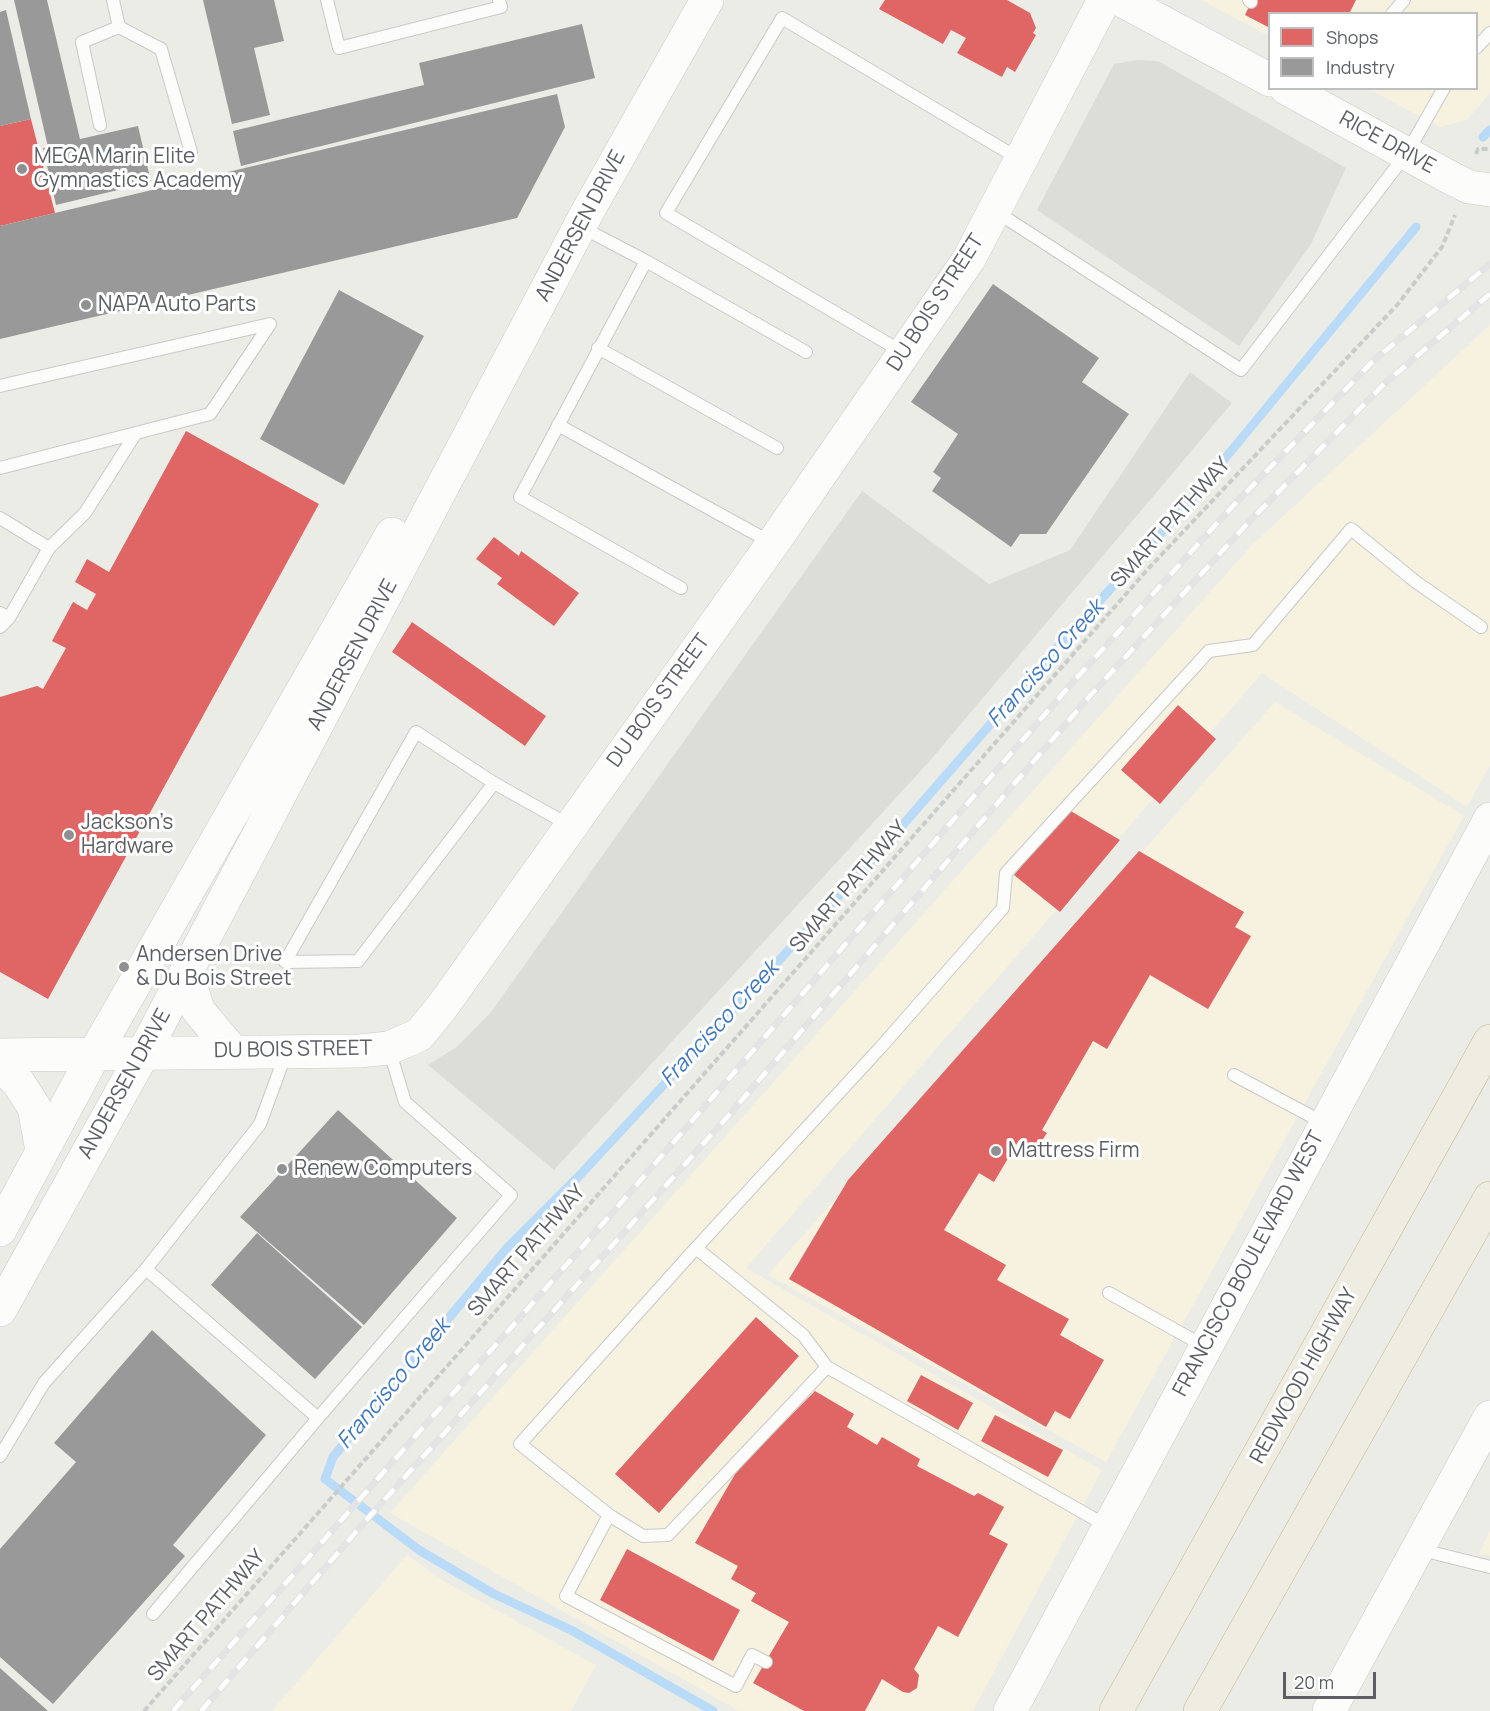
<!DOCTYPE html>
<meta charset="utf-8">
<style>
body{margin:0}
#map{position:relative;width:1490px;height:1711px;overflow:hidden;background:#ecece7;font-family:Manrope,sans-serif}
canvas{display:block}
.legend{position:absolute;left:1268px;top:12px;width:210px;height:78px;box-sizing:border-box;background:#fff;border:2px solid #bebfc1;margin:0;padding:8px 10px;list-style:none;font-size:18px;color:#5c6065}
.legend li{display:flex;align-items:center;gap:12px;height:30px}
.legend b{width:30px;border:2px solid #bebfc1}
.scale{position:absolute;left:1283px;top:1672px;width:93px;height:27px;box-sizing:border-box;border:3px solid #5c6065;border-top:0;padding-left:8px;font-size:18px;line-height:21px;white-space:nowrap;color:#5c6065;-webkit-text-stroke:4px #fff;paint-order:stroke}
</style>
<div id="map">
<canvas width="1490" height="1711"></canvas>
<ul class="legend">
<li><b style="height:16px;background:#e06666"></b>Shops</li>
<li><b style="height:16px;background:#999"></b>Industry</li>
</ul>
<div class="scale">20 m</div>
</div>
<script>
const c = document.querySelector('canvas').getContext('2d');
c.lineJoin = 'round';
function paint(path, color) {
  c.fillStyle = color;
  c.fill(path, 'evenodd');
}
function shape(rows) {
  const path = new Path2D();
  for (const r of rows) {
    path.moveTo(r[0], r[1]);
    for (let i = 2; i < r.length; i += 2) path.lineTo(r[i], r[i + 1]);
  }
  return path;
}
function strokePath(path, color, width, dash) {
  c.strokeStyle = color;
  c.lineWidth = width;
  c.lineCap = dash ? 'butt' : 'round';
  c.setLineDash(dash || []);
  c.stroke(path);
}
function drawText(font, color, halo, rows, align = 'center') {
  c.font = font + ' Manrope,sans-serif';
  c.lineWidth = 6;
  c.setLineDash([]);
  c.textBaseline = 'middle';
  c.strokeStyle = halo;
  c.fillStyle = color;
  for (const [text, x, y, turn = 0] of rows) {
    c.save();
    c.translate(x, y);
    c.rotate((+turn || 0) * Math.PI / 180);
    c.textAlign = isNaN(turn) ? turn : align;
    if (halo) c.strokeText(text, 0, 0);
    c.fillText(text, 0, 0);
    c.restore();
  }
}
const commercial = shape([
 [1201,0,1490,0,1490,93,1467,120,1440,127,1369,89,1476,88,1476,14,1270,14,1269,36],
 [1490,325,1490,765,1467,807,1262,673,746,1268,1102,1470,973,1711,739,1711,390,1513,1251,546],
 [1275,702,1464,816,1106,1462,768,1275],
 [1490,1530,1490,1555,1479,1554],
 [407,1555,447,1583,596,1665,571,1711,272,1711]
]);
const industrial = shape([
 [1137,60,1158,61,1346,168,1311,244,1239,346,1037,210,1114,64],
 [1190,372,1232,403,928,763,554,1170,428,1065,458,1046,491,1012,862,491,989,584,1070,550]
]);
const shops = shape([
 [885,0,1007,0,1030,13,1036,28,1033,33,1036,35,1015,72,1007,67,1002,77,957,53,966,38,951,30,943,44,879,9],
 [1252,0,1356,0,1349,14,1270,14,1270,28,1245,15],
 [31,119,55,213,0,226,0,126],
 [186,431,319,504,48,999,0,972,0,697,37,686,43,689,66,648,52,641,73,602,87,610,96,594,75,582,87,559,109,572],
 [494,537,519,556,521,551,579,593,554,626,497,584,502,578,476,559],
 [412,622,546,716,525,746,392,652],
 [1178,705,1216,739,1160,804,1121,770],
 [1069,810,1120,840,1060,912,1014,875],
 [1139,851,1244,912,1235,927,1251,936,1208,1009,1150,975,1107,1049,1093,1041,1042,1130,1047,1133,1037,1148,1019,1140,994,1182,979,1173,944,1230,1006,1265,997,1280,1069,1319,1060,1335,1104,1360,1070,1419,1055,1411,1046,1427,789,1279,848,1180],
 [756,1317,799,1356,659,1513,615,1474],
 [921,1375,973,1403,958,1430,907,1401],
 [815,1391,854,1414,847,1427,877,1445,882,1437,920,1459,917,1466,974,1496,978,1493,1004,1507,989,1534,1008,1544,958,1637,938,1626,914,1669,919,1675,917,1688,909,1693,903,1692,882,1679,865,1711,804,1711,753,1683,789,1622,751,1601,756,1593,731,1579,738,1566,695,1543,738,1469],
 [995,1415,1063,1450,1048,1477,981,1441],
 [627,1549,740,1610,713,1661,600,1600]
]);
const industry = shape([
 [14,0,47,0,80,139,138,126,151,182,56,205,43,148,48,147],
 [203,0,274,0,284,41,254,48,270,115,232,124],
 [6,10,31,119,0,126,0,12],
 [582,24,595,78,241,166,233,131,424,85,419,63],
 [557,94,565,127,517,218,0,339,0,226],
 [993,284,1099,358,1082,382,1129,414,1046,534,1020,534,1011,547,932,491,941,478,933,472,958,434,911,402],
 [339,290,424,336,344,485,260,439],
 [338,1110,457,1218,364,1325,240,1217],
 [257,1233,362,1327,315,1379,211,1285],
 [152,1330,266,1435,173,1545,185,1556,53,1704,0,1657,0,1549,76,1462,54,1443],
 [0,1668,48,1711,0,1711]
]);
const stream = shape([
 [1483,137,1490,130],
 [713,1711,571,1630,492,1593,419,1550,325,1479,333,1457,508,1247,580,1175,874,858,1054,651,1184,508,1416,227]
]);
const path = shape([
 [1476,154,1478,149,1490,149],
 [144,1711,1148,569,1398,304,1442,247,1455,215]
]);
const lane = shape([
 [113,0,119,27,161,49,191,152],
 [327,0,339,48,501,7,499,0],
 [1249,0,1251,2],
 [1392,14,1404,0],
 [1476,48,1490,33],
 [100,125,82,42,119,27],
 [995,211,1241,370,1407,153,1444,88],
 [581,227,646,261,806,352],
 [646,261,520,497,681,588],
 [598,348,777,448],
 [904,353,666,213,782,18,1021,160],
 [0,386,270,324,210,414,0,468],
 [558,425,772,543],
 [0,518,49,548,9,618],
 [49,548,85,513,136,433],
 [0,613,9,618,0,627],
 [494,783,358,961,285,962,416,732,494,783,569,825],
 [1234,1075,1324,1123],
 [696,1248,520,1444,609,1515,643,1536,668,1535,827,1367],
 [146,1269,318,1418],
 [1109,1293,1204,1346],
 [0,1456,44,1383,146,1269,260,1124,286,1053],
 [609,1515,566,1596,736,1686,752,1655,766,1662],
 [1107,1526,827,1367,803,1335,696,1248,881,1047,1003,908,1006,873,1209,651,1253,645,1351,529,1416,582,1481,627],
 [1418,1549,1490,1567],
 [153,1614,318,1418,511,1195,405,1102,389,1049]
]);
const secondary = shape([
 [1121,0,1270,80],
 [1286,88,1451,178,1469,187,1490,190],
 [189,965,192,990,198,1010,233,1052],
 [0,1055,359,1051,389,1048,419,1035,442,1007,773,543,969,259,1104,0],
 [0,1065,18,1082,34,1107,42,1151],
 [0,1230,95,1053,392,534],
 [0,1310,144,1052,589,209,707,0],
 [1010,1711,1490,819],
 [1329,1711,1490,1417]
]);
const highway = shape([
 [1116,1711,1490,1041],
 [1200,1711,1490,1198]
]);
const rail = shape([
 [173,1711,613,1212,1073,682,1230,509,1373,361,1490,264],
 [201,1711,362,1525,729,1115,1089,697,1245,526,1384,384,1490,294]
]);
const markers = [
 [22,169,6,"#8e9192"],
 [86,305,6,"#8e9192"],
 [69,835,6,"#8e9192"],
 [124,967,6,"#8e9192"],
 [996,1151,6,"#8e9192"],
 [282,1169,6,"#8e9192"]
];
const streetNames = [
 ["RICE DRIVE",1387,143,29],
 ["ANDERSEN DRIVE",581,226,-62],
 ["DU BOIS STREET",936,303,-57],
 ["SMART PATHWAY",1171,523,-48],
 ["ANDERSEN DRIVE",353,655,-62],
 ["DU BOIS STREET",659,701,-54],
 ["SMART PATHWAY",849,887,-49],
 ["DU BOIS STREET",293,1050,-1],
 ["ANDERSEN DRIVE",125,1084,-61],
 ["SMART PATHWAY",527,1251,-49],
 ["FRANCISCO BOULEVARD WEST",1249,1264,-62],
 ["REDWOOD HIGHWAY",1304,1376,-61],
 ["SMART PATHWAY",207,1616,-49]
];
const poiNames = [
 ["MEGA Marin Elite",34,157],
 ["Gymnastics Academy",34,181],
 ["NAPA Auto Parts",98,305],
 ["Jackson’s",81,823],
 ["Hardware",81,847],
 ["Andersen Drive",136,955],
 ["& Du Bois Street",136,979],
 ["Mattress Firm",1008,1151],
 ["Renew Computers",294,1169]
];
const waterNames = [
 ["Francisco Creek",1046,664,-48],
 ["Francisco Creek",720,1024,-47],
 ["Francisco Creek",394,1384,-50]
];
paint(commercial, '#f6f2df');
paint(industrial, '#ddddd8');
paint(shops, '#e06666');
paint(industry, '#999');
strokePath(stream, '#badbf8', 9);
strokePath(lane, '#c9c9c9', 14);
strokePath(secondary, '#c9caca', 34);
strokePath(highway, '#c4b893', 34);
strokePath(path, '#c8cdca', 4, [6, 3]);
strokePath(lane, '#fcfcfb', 12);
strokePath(secondary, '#fcfcfb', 33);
strokePath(highway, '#efede1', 33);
strokePath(rail, '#e3e4e3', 7);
strokePath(rail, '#fff', 4.5, [14]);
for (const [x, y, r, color] of markers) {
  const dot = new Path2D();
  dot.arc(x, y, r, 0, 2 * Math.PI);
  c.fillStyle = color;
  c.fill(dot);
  strokePath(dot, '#fff', 2);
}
drawText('21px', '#5c6065', '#fff', streetNames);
drawText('21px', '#5c6065', '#fff', poiNames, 'left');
drawText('italic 22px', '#4078bd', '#fff', waterNames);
</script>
